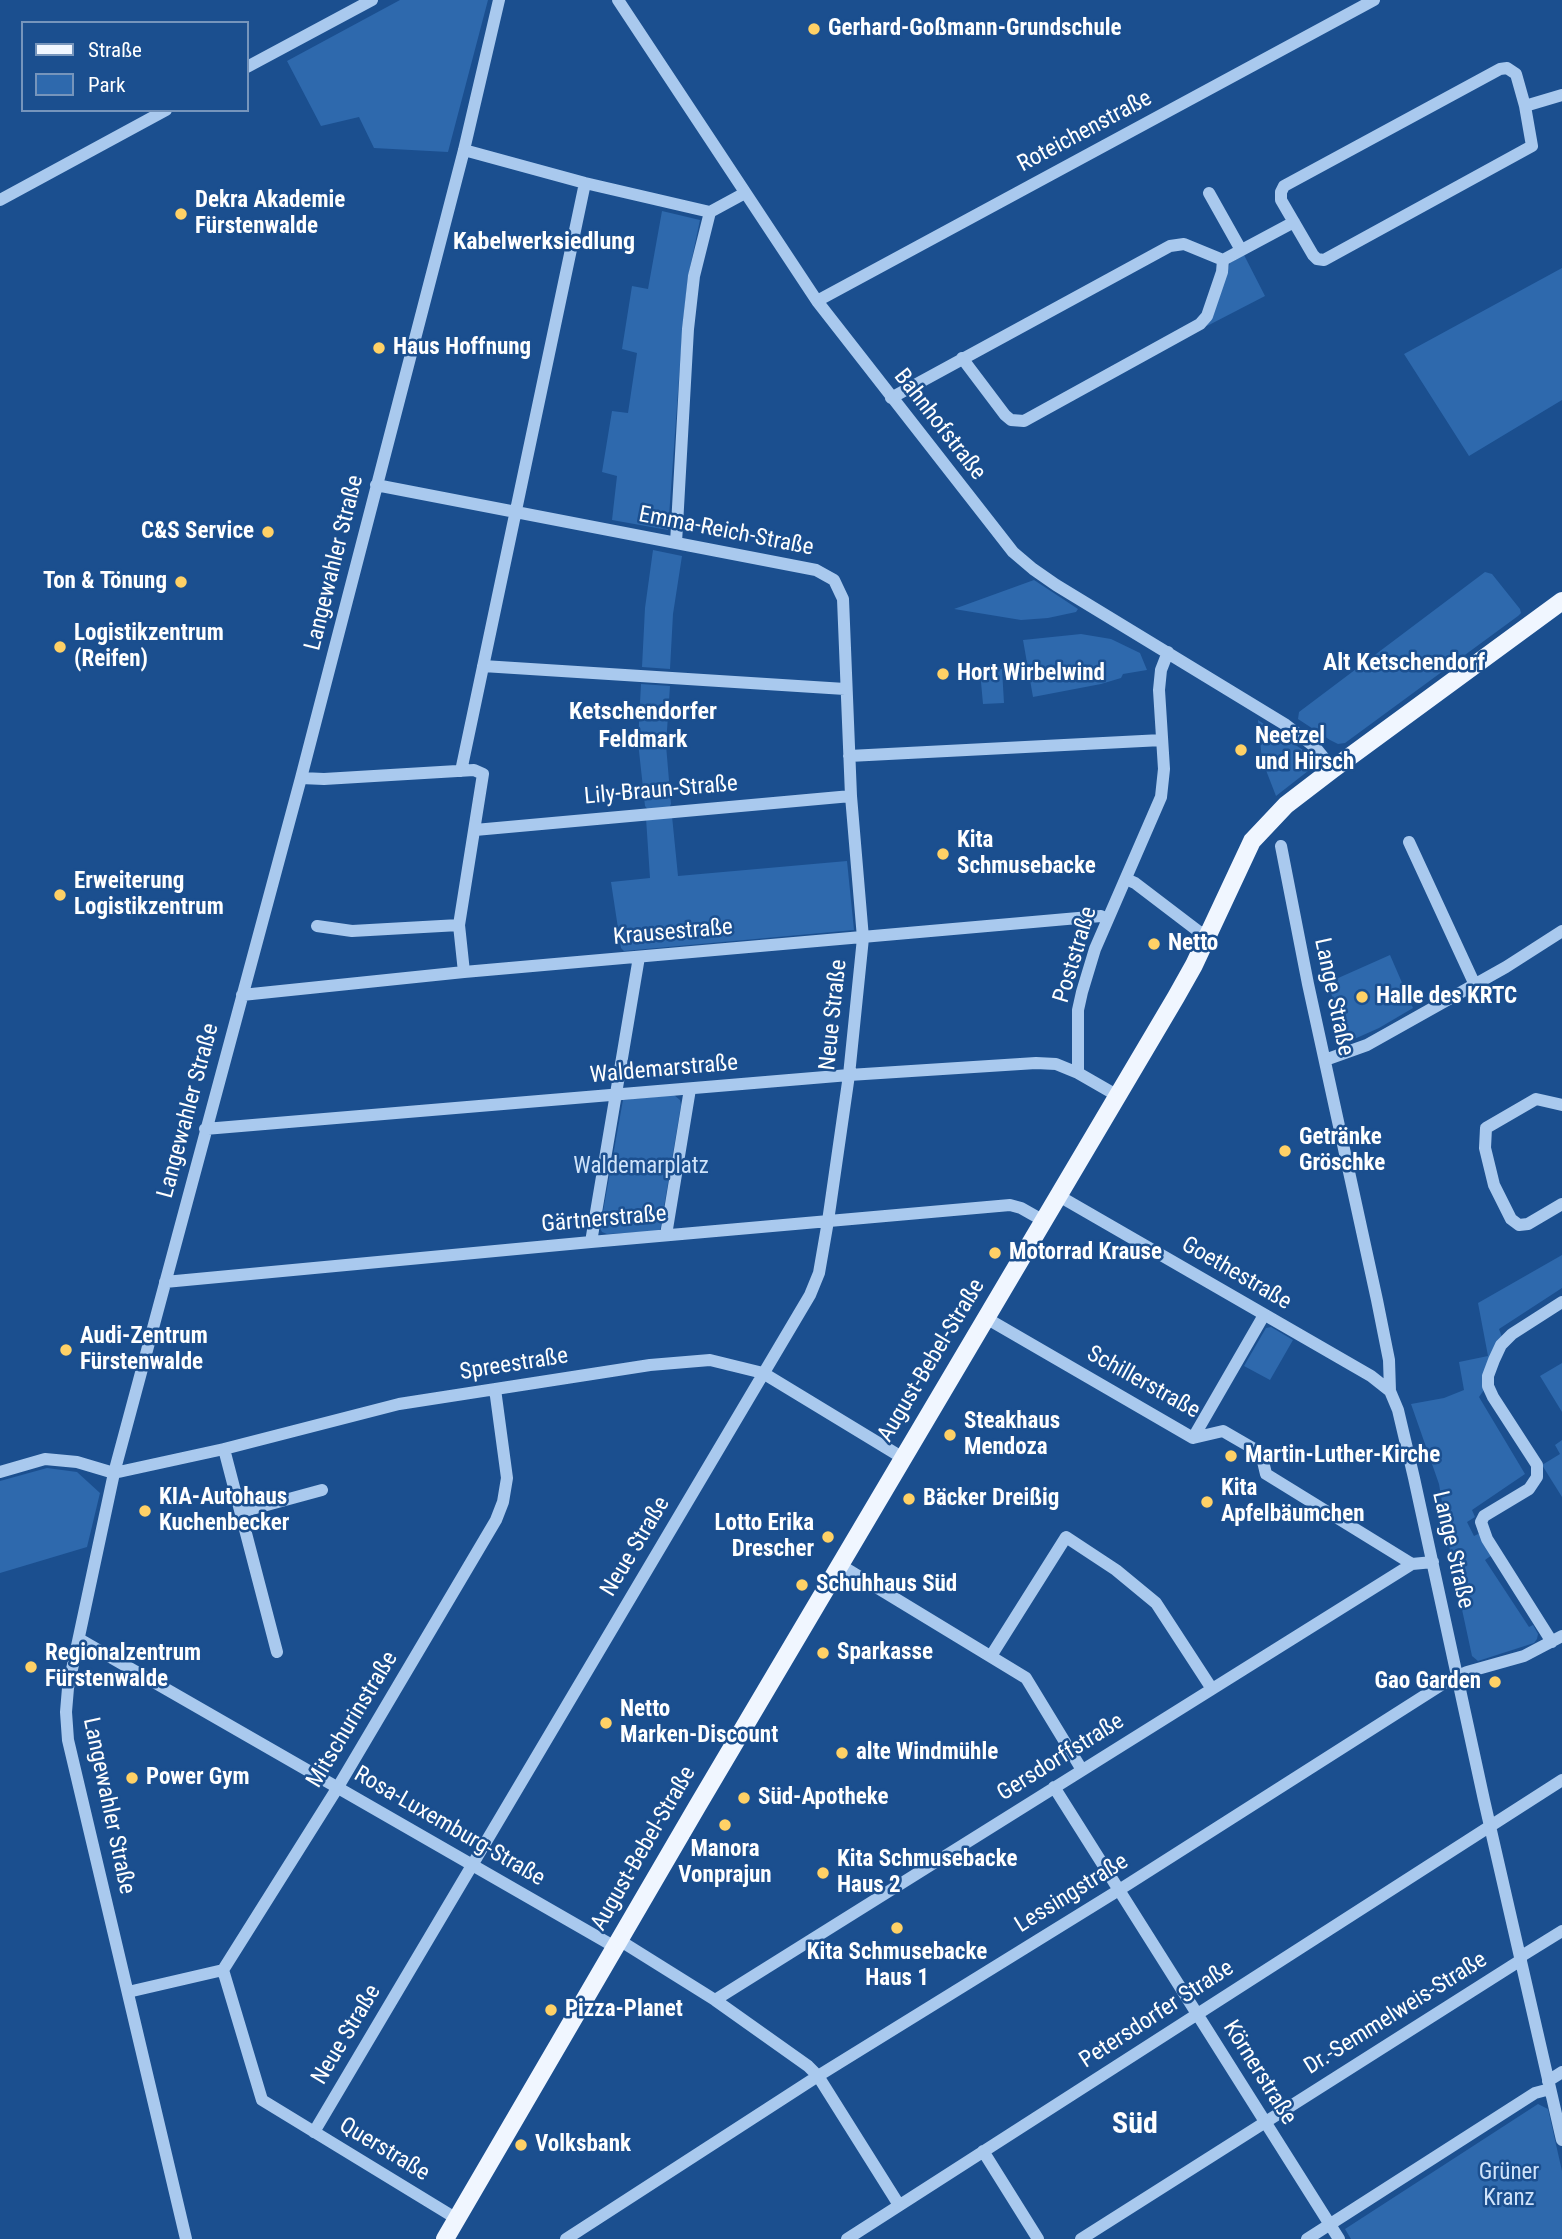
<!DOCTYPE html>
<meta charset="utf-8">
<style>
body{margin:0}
#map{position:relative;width:1562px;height:2239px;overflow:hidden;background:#1b4f8f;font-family:"Roboto Condensed",sans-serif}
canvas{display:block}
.legend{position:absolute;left:21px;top:21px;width:228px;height:91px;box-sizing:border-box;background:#1b4f8f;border:2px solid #7695bc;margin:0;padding:9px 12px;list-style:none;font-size:21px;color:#fff}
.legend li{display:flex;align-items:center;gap:14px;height:35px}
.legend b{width:35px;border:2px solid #7695bc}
</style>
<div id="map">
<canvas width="1562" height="2239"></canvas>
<ul class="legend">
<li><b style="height:9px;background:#f0f6ff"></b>Straße</li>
<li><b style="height:19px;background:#2e69ad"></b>Park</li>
</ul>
</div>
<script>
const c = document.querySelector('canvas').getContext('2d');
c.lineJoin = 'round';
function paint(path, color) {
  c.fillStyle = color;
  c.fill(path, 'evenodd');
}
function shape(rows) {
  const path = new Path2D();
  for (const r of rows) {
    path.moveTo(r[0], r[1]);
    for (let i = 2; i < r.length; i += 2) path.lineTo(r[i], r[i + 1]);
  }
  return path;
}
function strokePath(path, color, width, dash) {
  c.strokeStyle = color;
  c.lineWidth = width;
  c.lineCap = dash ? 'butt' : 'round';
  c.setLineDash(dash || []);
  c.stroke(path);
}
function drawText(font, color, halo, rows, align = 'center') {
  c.font = font + ' "Roboto Condensed",sans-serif';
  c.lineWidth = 5;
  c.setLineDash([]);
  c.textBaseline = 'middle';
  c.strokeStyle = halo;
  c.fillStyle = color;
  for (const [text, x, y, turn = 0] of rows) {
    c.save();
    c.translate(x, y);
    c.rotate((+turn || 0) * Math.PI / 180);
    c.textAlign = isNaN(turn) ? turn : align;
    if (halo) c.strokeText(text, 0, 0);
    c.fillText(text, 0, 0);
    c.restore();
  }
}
const green = shape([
 [400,0,488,0,448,152,374,148,359,117,321,126,287,61],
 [662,211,700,220,688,277,683,322,668,530,612,520,617,476,602,472,612,411,628,413,637,353,622,349,632,286,648,289],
 [1244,255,1265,296,1207,326,1230,263],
 [1562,268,1562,400,1469,456,1404,354],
 [653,550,682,556,673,614,670,669,642,667,645,608],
 [1485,572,1492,574,1520,609,1521,613,1518,616,1345,743,1338,744,1330,740,1298,719,1299,712],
 [1034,580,1078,609,1076,612,1048,618,1021,620,954,609],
 [1081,634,1111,639,1140,653,1147,670,1123,674,1121,678,1101,684,1033,697,1023,640],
 [1002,669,1004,703,983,704,980,671],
 [641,684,670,686,666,745,671,804,669,808,649,811,645,806,638,742],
 [1258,720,1309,754,1313,763,1308,771,1276,796,1262,760],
 [672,816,678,876,847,861,854,930,624,951,621,948,611,882,650,878,646,818],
 [1390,955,1413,1008,1379,1028,1352,1040,1348,1037,1327,983],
 [674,1095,680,1100,681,1105,660,1231,607,1234,602,1232,600,1228,623,1100],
 [1562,1255,1562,1288,1499,1329,1502,1337,1484,1390,1479,1397,1525,1474,1472,1510,1475,1517,1467,1522,1474,1536,1480,1533,1492,1555,1485,1560,1529,1627,1533,1625,1538,1634,1537,1639,1534,1643,1478,1661,1472,1656,1452,1563,1439,1484,1411,1404,1444,1398,1464,1390,1459,1362,1488,1356,1478,1303],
 [1271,1327,1293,1340,1270,1380,1244,1366,1266,1328],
 [1562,1363,1562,1412,1540,1376],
 [1562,1440,1562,1497,1542,1465,1560,1454,1555,1445],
 [47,1468,77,1472,100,1493,87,1547,0,1573,0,1481],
 [1538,2104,1548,2109,1562,2171,1562,2239,1351,2239,1345,2229]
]);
const minor = shape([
 [618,0,817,301,1013,552,1033,569,1056,585,1286,725,1315,747,1333,769],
 [247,67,372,0],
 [1507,68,1516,74,1525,106,1532,146,1324,260,1317,259,1313,255,1281,200,1281,192,1284,186,1500,69,1507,68],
 [1525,106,1562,95],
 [464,150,585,183,710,212,745,193],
 [1209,193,1241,250],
 [0,200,166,110],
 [1223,260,1294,222],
 [817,301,1374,0],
 [962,358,1005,415,1011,420,1024,421,1200,324,1207,316,1222,272,1223,260],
 [891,398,1170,246,1184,244,1223,260],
 [676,543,688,329,694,276,710,212],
 [483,666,845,689],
 [849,756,1162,740],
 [461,771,585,183],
 [301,778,324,779,474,770,483,774,459,925,464,972],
 [475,830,851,796],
 [1409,842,1475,985],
 [1281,846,1308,984,1377,1300,1389,1360,1390,1391,1398,1410,1414,1478,1484,1800,1562,2140],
 [1126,879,1135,883,1198,931,1208,935],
 [317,926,352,931,459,925],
 [242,995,464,972,1101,916,1107,919],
 [1325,1060,1367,1045,1506,967,1562,931],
 [1078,1073,1078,1010,1082,992,1095,949,1161,797,1164,769,1159,690,1161,670,1168,652],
 [1562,1105,1536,1099,1486,1128,1485,1148,1494,1185,1511,1219,1519,1225,1528,1224,1562,1204],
 [205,1129,849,1075,1036,1063,1056,1064,1078,1073,1118,1096],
 [1059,1196,1371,1376,1390,1391],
 [666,1235,690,1089],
 [591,1242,639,957],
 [165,1282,591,1242,1010,1205,1021,1208,1044,1221],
 [986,1318,1193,1438,1223,1431,1261,1453,1266,1474,1412,1564],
 [1193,1438,1264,1315],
 [224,1449,277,1652],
 [0,1472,45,1459,77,1462,114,1473,224,1449,399,1404,650,1365,710,1360,763,1373,903,1458],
 [241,1512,322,1490],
 [840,1565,1026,1678,1082,1770],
 [79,1639,615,1947],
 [1552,1642,1487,1539,1481,1522,1484,1516,1529,1489,1537,1477,1537,1465,1493,1397,1488,1386,1488,1376,1494,1360,1501,1345,1512,1334,1562,1302],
 [991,1656,1066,1537,1116,1570,1156,1603,1212,1689],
 [1054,1787,1339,2239],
 [619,1940,715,2000,808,2066,818,2076,899,2205],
 [1520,1957,1562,1931],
 [223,1970,262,2100,457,2219],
 [128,1992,223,1970,338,1787,496,1520,503,1502,507,1478,495,1389],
 [715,2000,1412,1564,1433,1562],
 [1548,2081,1562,2072],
 [314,2132,810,1295,819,1273,828,1221,849,1075,863,938,851,796,843,599,834,580,816,570,376,485],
 [983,2151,1038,2239],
 [186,2239,68,1740,66,1712,68,1688,114,1473,301,778,464,150,499,0],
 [566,2239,818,2076,1119,1890,1449,1680,1467,1672,1524,1656,1562,1636],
 [847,2239,1562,1780],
 [1081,2239,1521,1960],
 [1307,2239,1535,2093,1550,2089]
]);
const major = shape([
 [445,2239,698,1805,1176,997,1194,965,1252,841,1286,805,1333,769,1562,601]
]);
const markers = [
 [814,29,7,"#ffd166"],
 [181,214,7,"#ffd166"],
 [379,348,7,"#ffd166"],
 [268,532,7,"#ffd166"],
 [181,582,7,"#ffd166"],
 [60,647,7,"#ffd166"],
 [943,674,7,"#ffd166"],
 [1241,750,7,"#ffd166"],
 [943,854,7,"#ffd166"],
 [60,895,7,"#ffd166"],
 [1154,944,7,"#ffd166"],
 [1362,997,7,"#ffd166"],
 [1285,1151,7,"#ffd166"],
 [995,1253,7,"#ffd166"],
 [66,1350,7,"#ffd166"],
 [950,1435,7,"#ffd166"],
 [1231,1456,7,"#ffd166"],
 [909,1499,7,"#ffd166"],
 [1207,1502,7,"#ffd166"],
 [145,1511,7,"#ffd166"],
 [828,1537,7,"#ffd166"],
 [802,1585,7,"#ffd166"],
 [823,1653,7,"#ffd166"],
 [31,1667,7,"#ffd166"],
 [1495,1682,7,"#ffd166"],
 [606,1723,7,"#ffd166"],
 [842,1753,7,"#ffd166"],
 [132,1778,7,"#ffd166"],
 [744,1798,7,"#ffd166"],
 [725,1825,7,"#ffd166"],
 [823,1873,7,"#ffd166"],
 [897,1928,7,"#ffd166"],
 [551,2010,7,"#ffd166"],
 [521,2145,7,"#ffd166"]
];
const poiNames = [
 ["Gerhard-Goßmann-Grundschule",828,29],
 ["Dekra Akademie",195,201],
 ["Fürstenwalde",195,227],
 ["Haus Hoffnung",393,348],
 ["C&S Service",254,532,"right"],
 ["Ton & Tönung",167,582,"right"],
 ["Logistikzentrum",74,634],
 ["(Reifen)",74,660],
 ["Hort Wirbelwind",957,674],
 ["Neetzel",1255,737],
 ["und Hirsch",1255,763],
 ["Kita",957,841],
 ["Schmusebacke",957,867],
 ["Erweiterung",74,882],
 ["Logistikzentrum",74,908],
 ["Netto",1168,944],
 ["Halle des KRTC",1376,997],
 ["Getränke",1299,1138],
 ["Gröschke",1299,1164],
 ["Motorrad Krause",1009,1253],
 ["Audi-Zentrum",80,1337],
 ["Fürstenwalde",80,1363],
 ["Steakhaus",964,1422],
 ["Mendoza",964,1448],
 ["Martin-Luther-Kirche",1245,1456],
 ["Kita",1221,1489],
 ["Apfelbäumchen",1221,1515],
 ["KIA-Autohaus",159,1498],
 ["Kuchenbecker",159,1524],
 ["Bäcker Dreißig",923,1499],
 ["Lotto Erika",814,1524,"right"],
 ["Drescher",814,1550,"right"],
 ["Schuhhaus Süd",816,1585],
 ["Sparkasse",837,1653],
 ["Regionalzentrum",45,1654],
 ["Fürstenwalde",45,1680],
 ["Gao Garden",1481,1682,"right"],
 ["Netto",620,1710],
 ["Marken-Discount",620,1736],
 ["alte Windmühle",856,1753],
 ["Power Gym",146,1778],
 ["Süd-Apotheke",758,1798],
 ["Manora",725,1850,"center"],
 ["Vonprajun",725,1876,"center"],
 ["Kita Schmusebacke",837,1860],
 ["Haus 2",837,1886],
 ["Kita Schmusebacke",897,1953,"center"],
 ["Haus 1",897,1979,"center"],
 ["Pizza-Planet",565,2010],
 ["Volksbank",535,2145]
];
const streetNames = [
 ["Roteichenstraße",1085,132,-28],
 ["Bahnhofstraße",939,425,52],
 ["Emma-Reich-Straße",726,532,11],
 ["Langewahler Straße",335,563,-76],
 ["Lily-Braun-Straße",661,791,-5],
 ["Krausestraße",673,933,-5],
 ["Poststraße",1076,955,-73],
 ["Lange Straße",1333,997,78],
 ["Neue Straße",834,1015,-84],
 ["Waldemarstraße",664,1070,-5],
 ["Langewahler Straße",189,1111,-75],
 ["Gärtnerstraße",604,1220,-5],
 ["Goethestraße",1236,1274,30],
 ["August-Bebel-Straße",932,1361,-59],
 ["Spreestraße",514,1365,-9],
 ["Schillerstraße",1143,1383,29],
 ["Neue Straße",636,1547,-59],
 ["Lange Straße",1452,1550,77],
 ["Mitschurinstraße",353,1720,-59],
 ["Gersdorffstraße",1061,1758,-32],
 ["Langewahler Straße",108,1806,78],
 ["Rosa-Luxemburg-Straße",449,1827,30],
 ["August-Bebel-Straße",644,1849,-60],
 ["Lessingstraße",1072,1894,-32],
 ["Dr.-Semmelweis-Straße",1396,2014,-32],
 ["Petersdorfer Straße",1157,2015,-33],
 ["Neue Straße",347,2035,-59],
 ["Körnerstraße",1259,2073,58],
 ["Querstraße",384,2150,31]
];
const parkNames = [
 ["Waldemarplatz",641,1167],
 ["Grüner",1509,2173],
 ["Kranz",1509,2199]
];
const neighbourhoodNames = [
 ["Kabelwerksiedlung",544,243],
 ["Alt Ketschendorf",1404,664],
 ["Ketschendorfer",643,713],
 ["Feldmark",643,741]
];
const districtNames = [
 ["Süd",1135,2125]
];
paint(green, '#2e69ad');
strokePath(minor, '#a9c9ee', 12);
strokePath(major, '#f0f6ff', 18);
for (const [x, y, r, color] of markers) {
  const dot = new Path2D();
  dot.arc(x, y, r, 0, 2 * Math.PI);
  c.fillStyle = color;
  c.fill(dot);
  strokePath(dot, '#1b4f8f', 2.5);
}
drawText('bold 23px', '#fff', '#1b4f8f', poiNames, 'left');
drawText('23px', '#fff', '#1b4f8f', streetNames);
drawText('23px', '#cfe3fa', '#1b4f8f', parkNames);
drawText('bold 24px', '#fff', '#1b4f8f', neighbourhoodNames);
drawText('bold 30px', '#fff', '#1b4f8f', districtNames);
</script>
